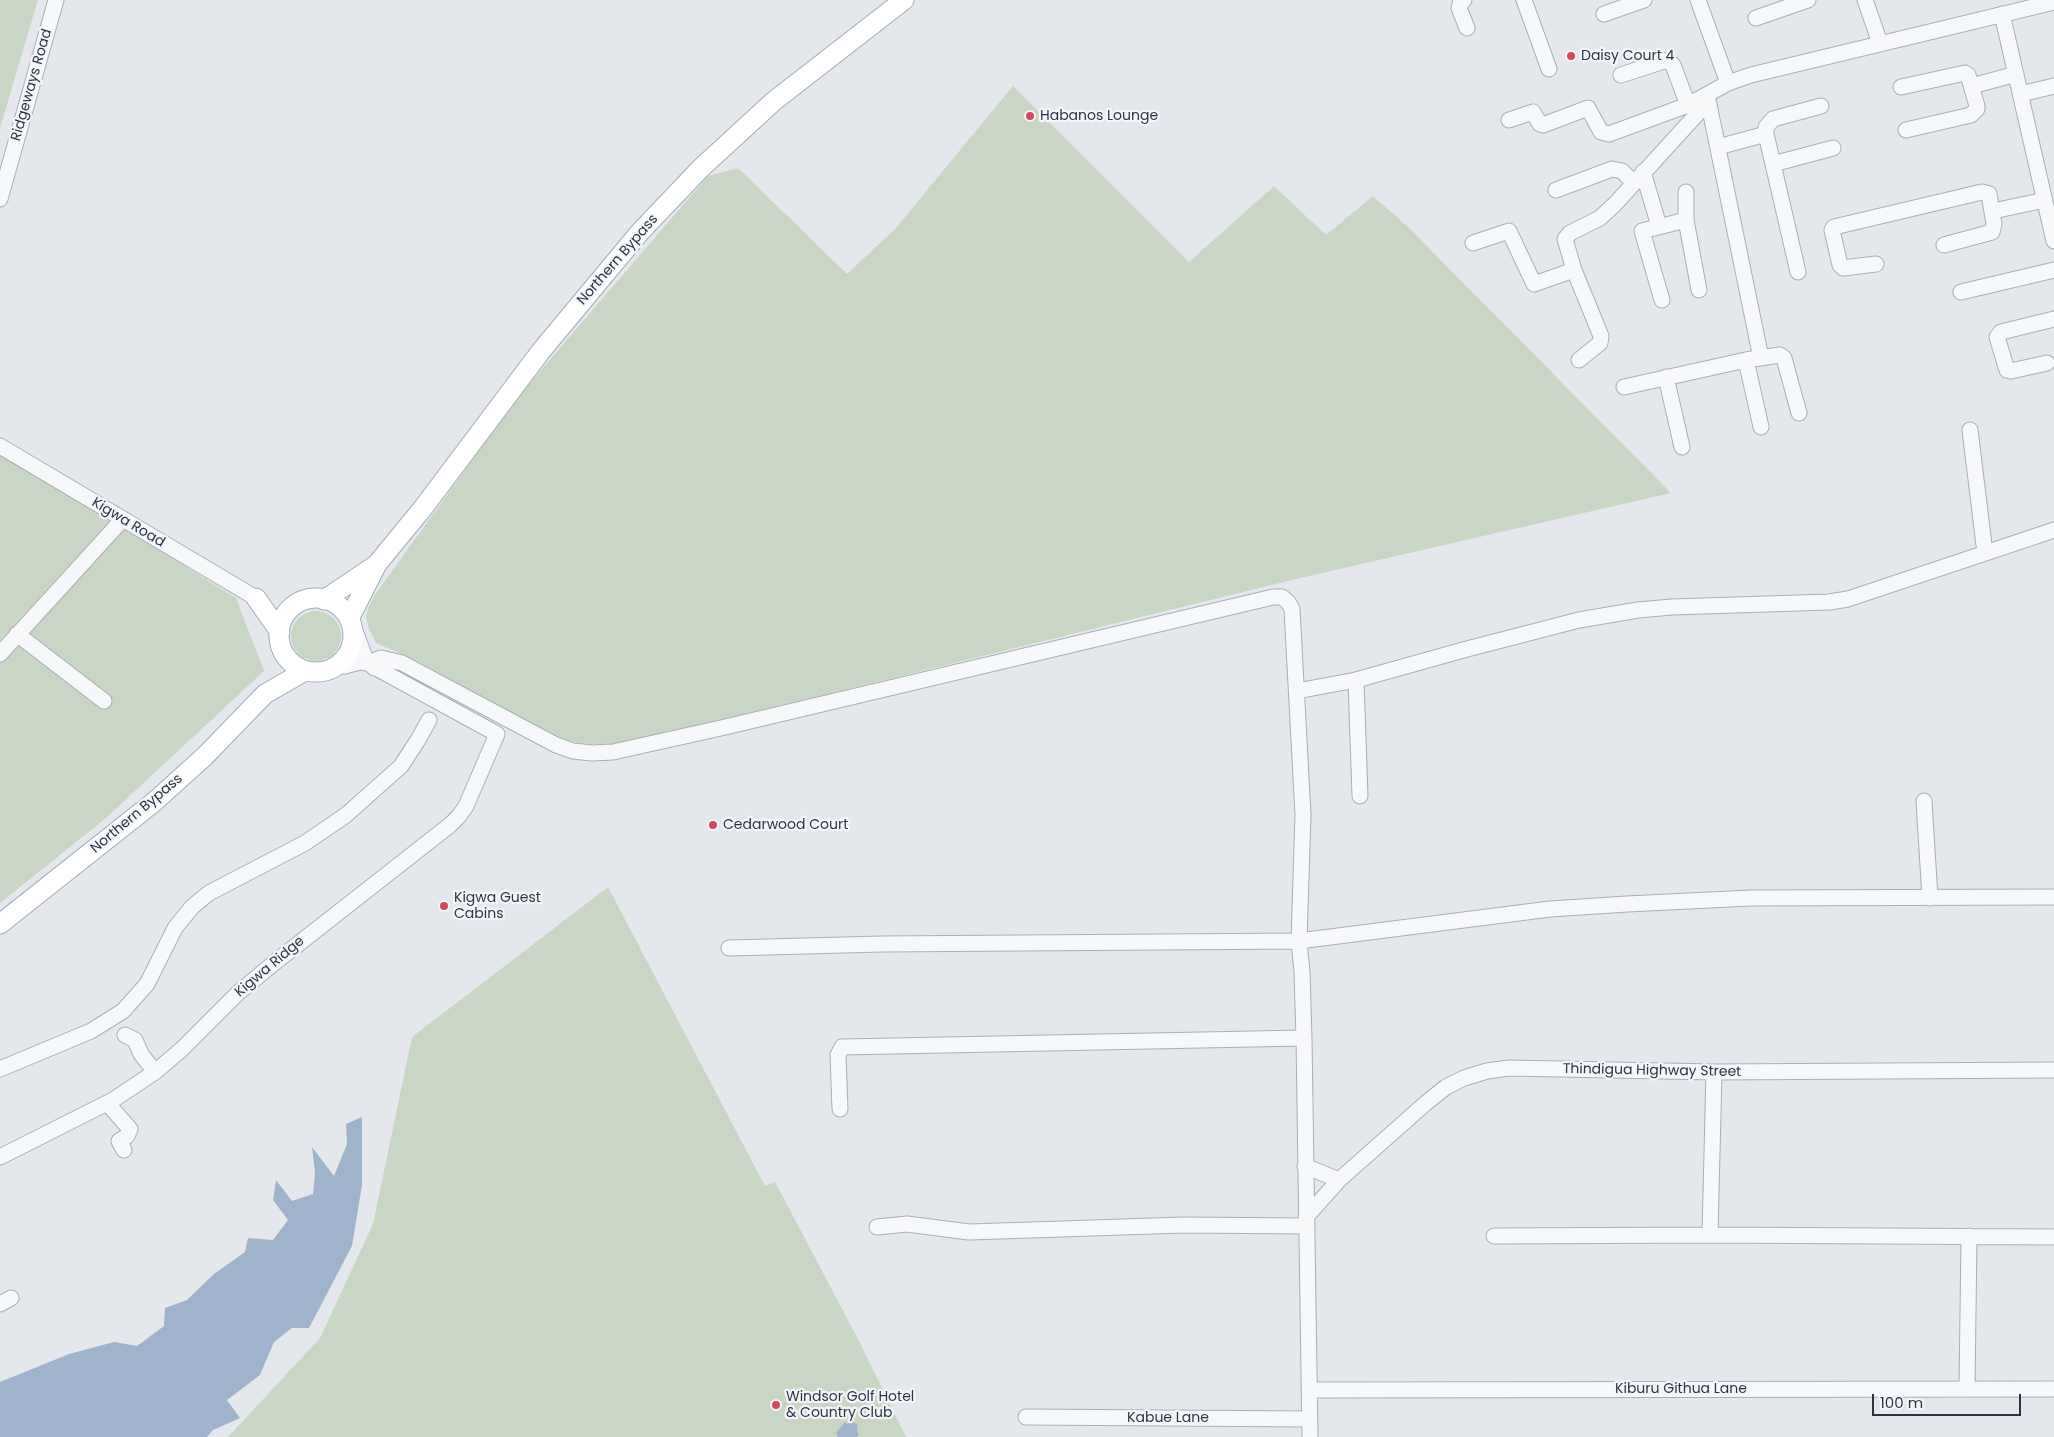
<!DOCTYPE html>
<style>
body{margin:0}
#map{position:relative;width:2054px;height:1437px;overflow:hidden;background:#e4e7ec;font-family:Poppins,sans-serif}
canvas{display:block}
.scale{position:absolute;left:1872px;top:1394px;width:149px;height:22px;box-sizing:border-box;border:2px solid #2b3445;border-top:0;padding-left:6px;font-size:15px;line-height:18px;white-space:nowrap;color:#2b3445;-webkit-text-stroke:4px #f4f6f9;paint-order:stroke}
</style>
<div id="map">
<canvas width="2054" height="1437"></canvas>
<div class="scale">100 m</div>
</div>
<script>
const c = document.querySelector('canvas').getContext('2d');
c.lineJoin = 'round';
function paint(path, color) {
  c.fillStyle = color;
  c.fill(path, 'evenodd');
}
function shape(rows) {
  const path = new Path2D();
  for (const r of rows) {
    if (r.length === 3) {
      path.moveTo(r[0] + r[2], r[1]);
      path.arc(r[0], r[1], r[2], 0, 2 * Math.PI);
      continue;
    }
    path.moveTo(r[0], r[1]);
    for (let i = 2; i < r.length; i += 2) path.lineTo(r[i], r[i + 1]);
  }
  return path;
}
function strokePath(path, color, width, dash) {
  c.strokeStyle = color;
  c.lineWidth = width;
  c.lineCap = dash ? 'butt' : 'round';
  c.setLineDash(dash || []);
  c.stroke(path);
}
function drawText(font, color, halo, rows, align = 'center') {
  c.font = font + ' Poppins,sans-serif';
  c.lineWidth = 4.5;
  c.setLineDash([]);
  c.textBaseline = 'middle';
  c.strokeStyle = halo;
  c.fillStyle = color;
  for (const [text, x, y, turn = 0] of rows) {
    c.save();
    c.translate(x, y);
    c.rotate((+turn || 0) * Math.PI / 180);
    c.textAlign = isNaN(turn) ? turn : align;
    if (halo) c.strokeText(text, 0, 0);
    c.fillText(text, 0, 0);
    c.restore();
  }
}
const green = shape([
 [0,0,38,0,0,128],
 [1013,86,1189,262,1274,186,1326,235,1373,196,1407,226,1671,493,1296,579,848,689,644,738,607,745,578,743,553,736,417,661,376,643,369,629,366,617,368,608,374,596,517,398,708,176,738,168,847,274,895,229],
 [0,451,236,598,264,671,106,818,0,903],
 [316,636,25],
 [608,887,765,1186,775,1182,858,1339,906,1437,228,1437,320,1338,373,1224,412,1037]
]);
const water = shape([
 [362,1117,362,1185,352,1246,309,1328,292,1328,274,1342,260,1375,227,1400,240,1418,213,1430,207,1437,0,1437,0,1382,69,1354,114,1342,137,1346,164,1326,165,1308,187,1300,214,1274,245,1252,248,1238,273,1240,288,1220,273,1200,276,1180,292,1201,313,1194,315,1173,312,1147,334,1176,347,1144,346,1124],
 [851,1421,858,1425,857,1432,859,1434,857,1437,837,1437,838,1435,836,1433,845,1422,847,1424]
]);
const minor = shape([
 [1464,0,1460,4,1459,8,1467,28],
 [1524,0,1549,69],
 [1698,0,1728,83],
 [1865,0,1880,43],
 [1604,14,1644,0],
 [2002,14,2054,241],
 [1756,18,1808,0],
 [1621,75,1664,61,1670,62,1673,65,1688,105],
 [1972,86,2016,74],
 [1901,87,1965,73,1968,75,1977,106,1977,109,1971,115,1906,130],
 [2021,94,2054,86],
 [1707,95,1761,358],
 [1509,120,1533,112,1540,124,1543,125,1588,108,1601,132,1609,134,1688,105,1728,83,1751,75,2054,2],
 [1718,147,1766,134],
 [1773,164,1833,148],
 [1643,172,1659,226],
 [1556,190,1612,169,1622,171,1634,183],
 [1686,192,1686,220,1699,290],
 [0,199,56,0],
 [1993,211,2045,200],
 [1473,243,1509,231,1534,284,1574,270],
 [1876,264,1843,268,1840,265,1832,230,1834,227,1982,192,1989,194,1994,224,1992,232,1944,245],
 [1798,272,1766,134,1766,127,1773,119,1821,106],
 [1961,292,2054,270],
 [1662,300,1642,231,1686,220],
 [1579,360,1600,343,1601,336,1574,270,1565,239,1570,233,1600,218,1616,203,1708,102],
 [1746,360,1761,427],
 [2047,363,2011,371,2007,370,1997,337,2001,332,2054,319],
 [1666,377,1682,447],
 [1624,387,1746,360,1780,355,1784,358,1799,413],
 [1970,430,1985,553],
 [0,446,256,598],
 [352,623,367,663],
 [17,634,104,701],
 [0,654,123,519],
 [374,668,376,660,381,658,402,663,556,745,573,751,592,753,613,752,721,728,1273,597,1282,597,1288,602,1292,609,1303,815,1299,941,1302,972,1304,1038,1310,1437],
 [1356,680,1360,796],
 [1297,691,1356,680,1467,649,1579,620,1638,610,1672,607,1829,602,1848,599,2054,530],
 [1924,801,1930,898],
 [729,948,882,944,1299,941,1550,909,1627,904,1751,898,2054,897],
 [125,1035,135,1040,141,1054,155,1072],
 [0,1069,91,1031,123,1011,147,984,175,928,192,907,209,893,305,843,346,815,401,766,418,740,429,720],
 [1714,1072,1710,1235,2054,1237],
 [107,1103,130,1129,127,1136,119,1141,124,1150],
 [840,1109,838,1055,842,1047,1304,1038],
 [0,1157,113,1100,155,1072,182,1049,238,993,274,963,450,825,459,816,466,806,497,734,367,663,360,662,345,666,337,666],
 [1305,1166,1339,1180],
 [1306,1217,1339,1180,1426,1103,1446,1087,1464,1078,1487,1071,1509,1068,1714,1072,2054,1070],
 [877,1227,907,1224,969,1232,1184,1225,1306,1226],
 [1494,1236,1710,1235],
 [0,1304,11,1298],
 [1967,1389,1969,1236],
 [1309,1390,2054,1389],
 [1026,1417,1309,1419]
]);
const major = shape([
 [256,598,280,632],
 [316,635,37],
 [324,600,376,565],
 [349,619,377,564,423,508,541,351,640,232,701,168,774,101,904,0],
 [0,924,154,802,205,756,265,694,305,671]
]);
const markers = [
 [1571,56,5,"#d1495b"],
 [1030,116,5,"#d1495b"],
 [713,825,5,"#d1495b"],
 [444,906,5,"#d1495b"],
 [776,1405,5,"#d1495b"]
];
const poiNames = [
 ["Daisy Court 4",1581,56],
 ["Habanos Lounge",1040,116],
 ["Cedarwood Court",723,825],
 ["Kigwa Guest",454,898],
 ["Cabins",454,914],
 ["Windsor Golf Hotel",786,1397],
 ["& Country Club",786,1413]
];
const streetNames = [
 ["Ridgeways Road",32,85,-74],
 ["Northern Bypass",618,260,-49],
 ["Kigwa Road",128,523,31],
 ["Northern Bypass",137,814,-40],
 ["Kigwa Ridge",270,967,-40],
 ["Thindigua Highway Street",1652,1071,1],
 ["Kiburu Githua Lane",1681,1389],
 ["Kabue Lane",1168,1418]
];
paint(green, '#c9d6c5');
paint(water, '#9fb4cc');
strokePath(minor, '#a9aeb7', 17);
strokePath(major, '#a3abb8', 21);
strokePath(minor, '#f7f8fa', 15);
strokePath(major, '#fff', 19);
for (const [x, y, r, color] of markers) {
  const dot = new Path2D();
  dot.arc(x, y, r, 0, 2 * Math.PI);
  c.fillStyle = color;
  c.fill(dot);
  strokePath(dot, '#f4f6f9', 2);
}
drawText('14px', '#2b3445', '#f4f6f9', poiNames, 'left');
drawText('14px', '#2b3445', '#f4f6f9', streetNames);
</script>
